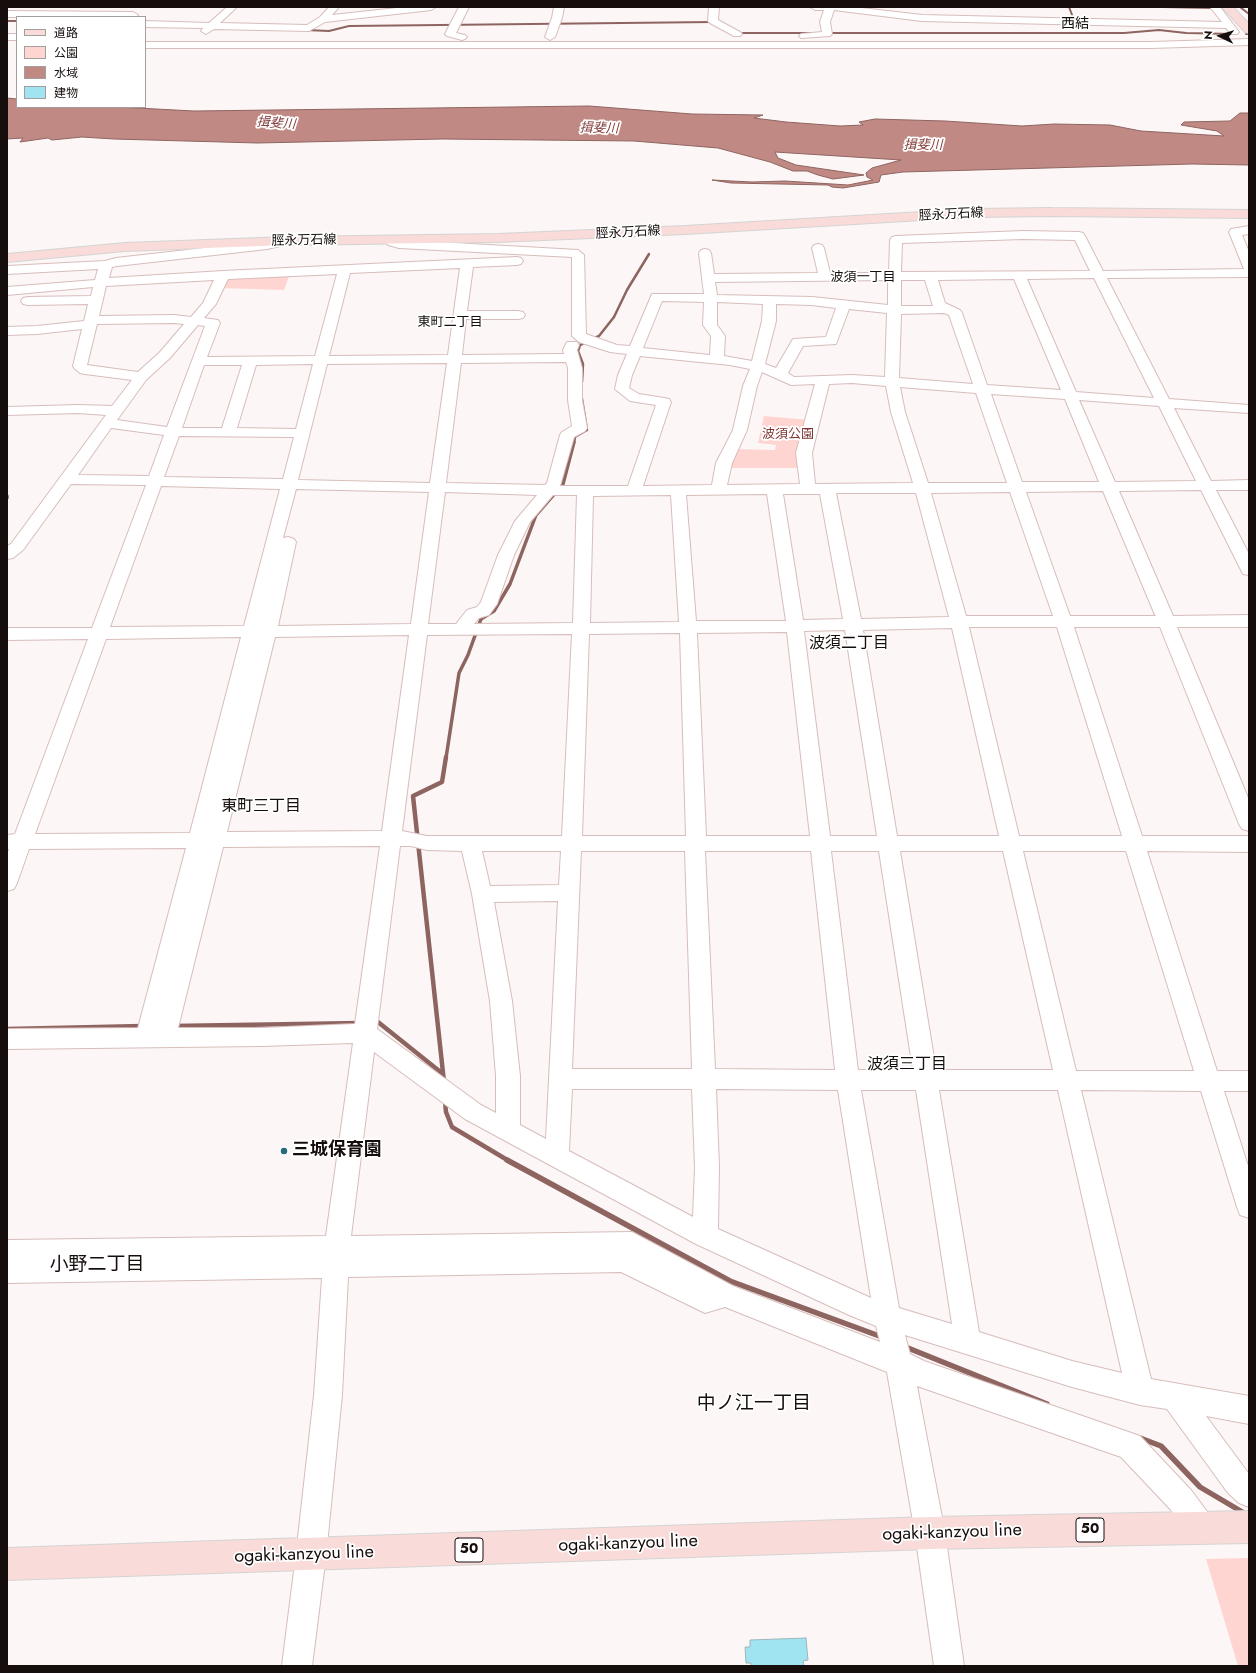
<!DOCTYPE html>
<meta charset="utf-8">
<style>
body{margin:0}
#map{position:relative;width:1256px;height:1673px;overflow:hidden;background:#fcf7f6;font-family:Jost,"Noto Sans JP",sans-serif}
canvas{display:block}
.frame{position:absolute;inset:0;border:8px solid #160e0d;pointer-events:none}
.legend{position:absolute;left:16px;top:16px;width:130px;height:92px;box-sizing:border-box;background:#fff;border:1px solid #a29f9e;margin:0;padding:5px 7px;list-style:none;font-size:12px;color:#160e0d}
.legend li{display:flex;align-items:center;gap:8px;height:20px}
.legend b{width:20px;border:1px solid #a29f9e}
.north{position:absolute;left:1200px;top:16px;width:40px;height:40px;-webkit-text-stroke:3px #fff;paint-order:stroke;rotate:274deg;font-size:11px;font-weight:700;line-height:16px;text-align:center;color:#160e0d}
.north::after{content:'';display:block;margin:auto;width:14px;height:18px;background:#160e0d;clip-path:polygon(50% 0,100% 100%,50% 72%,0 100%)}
</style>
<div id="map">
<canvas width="1256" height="1673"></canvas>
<div class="frame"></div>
<ul class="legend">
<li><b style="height:5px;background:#f9dcd9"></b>道路</li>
<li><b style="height:11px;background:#ffd5d2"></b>公園</li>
<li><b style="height:11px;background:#c18984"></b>水域</li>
<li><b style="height:11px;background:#a1e4f1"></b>建物</li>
</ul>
<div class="north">N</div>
</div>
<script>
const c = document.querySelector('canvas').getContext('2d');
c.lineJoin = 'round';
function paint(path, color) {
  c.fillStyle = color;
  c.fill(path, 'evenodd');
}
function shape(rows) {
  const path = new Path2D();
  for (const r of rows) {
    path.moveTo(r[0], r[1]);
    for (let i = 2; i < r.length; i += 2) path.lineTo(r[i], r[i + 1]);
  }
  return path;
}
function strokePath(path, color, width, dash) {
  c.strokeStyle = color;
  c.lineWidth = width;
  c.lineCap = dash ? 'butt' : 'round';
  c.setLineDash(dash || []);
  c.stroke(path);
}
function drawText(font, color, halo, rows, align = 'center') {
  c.font = font + ' Jost,"Noto Sans JP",sans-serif';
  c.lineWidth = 3.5;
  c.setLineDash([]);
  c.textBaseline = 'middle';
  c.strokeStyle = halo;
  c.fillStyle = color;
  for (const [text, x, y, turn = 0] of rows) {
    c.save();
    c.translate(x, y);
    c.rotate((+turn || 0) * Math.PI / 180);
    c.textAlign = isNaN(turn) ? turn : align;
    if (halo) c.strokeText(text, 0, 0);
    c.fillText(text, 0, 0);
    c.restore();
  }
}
const green = shape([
 [290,274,284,290,219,288,225,276],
 [764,416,810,420,802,468,726,468,734,449,775,450,776,445,758,443],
 [1249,1558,1249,1666,1238,1666,1206,1559]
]);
const water = shape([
 [7,98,17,99,17,107,118,107,194,111,589,106,692,114,763,115,754,118,786,122,840,126,863,125,859,122,875,119,945,121,1022,126,1054,124,1110,125,1141,131,1224,136,1217,131,1181,125,1184,122,1230,121,1240,113,1249,113,1249,165,1192,164,903,172,881,175,879,182,843,188,832,187,828,185,731,183,712,180,752,182,785,181,848,185,873,180,867,177,866,173,872,168,901,160,775,152,778,158,796,165,864,175,833,179,818,175,807,171,793,171,770,162,718,148,634,141,442,139,257,143,114,139,82,137,52,140,48,138,20,142,23,138,7,139,7,98]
]);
const streamFar4 = shape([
 [1069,7,1074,20,1072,21],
 [1163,7,1213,8,1214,10],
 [1240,7,1249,14],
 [7,21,17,21],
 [306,30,329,31,349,26,713,22],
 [743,33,815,33],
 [827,33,1124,33,1159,30,1186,33,1234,34],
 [1246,34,1249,34]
]);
const streamFar3 = shape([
 [582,382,583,364,578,351,580,345,599,336,614,317,627,290,649,254],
 [574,443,575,437,587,430,581,393]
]);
const streamFar2 = shape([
 [7,496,7,498],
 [446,758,459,673,468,655,481,619,494,611,510,584,536,515,563,484,574,442]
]);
const streamFar1 = shape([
 [373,1023,378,1022,443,1074],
 [173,1026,361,1023],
 [7,1029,143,1026],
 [444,1082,413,796,442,782,446,757],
 [445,1101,446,1112,452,1127,509,1161]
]);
const stream = shape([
 [507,1160,730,1281,882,1337],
 [903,1346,1047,1404],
 [1140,1438,1161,1446,1200,1487,1249,1516]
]);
const building = shape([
 [806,1638,808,1660,803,1661,804,1666,751,1666,751,1663,746,1663,745,1647,750,1647,750,1640,806,1638]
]);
const minor = shape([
 [227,7,237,7,220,23,307,25,320,17,329,7,339,7,332,15,406,7,436,7,431,10,325,22,309,31,214,29,206,34,201,31,203,28,145,27,145,21,209,23,227,7],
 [459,7,469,7,456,33,465,35,467,37,465,39,462,40,447,36,445,34,459,7],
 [554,7,564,7,562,18,555,37,550,40,545,37,552,18,554,7],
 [709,7,719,7,718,20,740,32,742,34,740,36,734,36,710,23,708,21,709,7],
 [810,7,853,7,922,15,1222,22,1210,7,1220,7,1239,32,1237,34,1231,34,1226,28,922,21,834,10,830,22,832,34,830,36,801,38,799,36,801,34,822,32,820,22,824,10,815,10,810,7],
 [7,11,133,12,138,15,136,17,7,17,7,11],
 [7,34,17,34,17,40,7,40,7,34],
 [1249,39,1249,45,1151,48,145,48,145,42,1151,42,1249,39],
 [1249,226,1249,234,1242,235,1249,252,1249,277,1107,278,1169,399,1249,405,1249,413,1174,408,1211,481,1249,480,1249,490,1216,490,1249,554,1249,575,1243,574,1201,490,1119,491,1173,616,1249,615,1249,627,1177,627,1249,800,1249,831,1242,829,1239,824,1160,627,1074,627,1142,836,1249,836,1249,852,1147,851,1217,1071,1249,1071,1249,1091,1224,1091,1249,1169,1249,1218,1240,1215,1237,1207,1201,1091,1081,1090,1151,1379,1249,1396,1249,1424,1206,1416,1249,1474,1249,1507,1239,1503,1228,1493,1167,1409,1140,1405,1072,1387,905,1335,910,1354,924,1361,1140,1436,1191,1490,1211,1517,1215,1527,1211,1537,1201,1541,1191,1537,1171,1510,1121,1457,917,1386,945,1533,964,1666,934,1666,915,1533,887,1372,725,1307,705,1313,621,1272,348,1277,342,1395,326,1555,312,1666,282,1666,296,1555,314,1395,322,1278,7,1283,7,1240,326,1236,353,1043,261,1046,7,1049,7,1029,138,1028,186,848,29,849,17,883,14,889,7,891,7,855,9,849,7,849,7,835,15,834,88,639,7,640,7,628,92,628,146,485,71,484,23,550,13,558,7,559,7,546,11,544,106,415,78,413,7,415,7,407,78,405,112,406,132,380,85,374,80,373,75,369,73,366,82,329,37,334,7,335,7,327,37,326,84,321,88,304,28,305,23,304,21,301,23,298,28,297,91,296,93,287,7,295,7,287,95,280,98,269,7,274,7,266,105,261,116,258,267,241,285,237,289,238,291,241,289,244,267,249,117,266,112,267,109,278,223,271,517,257,521,258,523,261,521,264,517,265,473,267,467,311,518,311,523,312,525,315,523,318,518,319,466,319,462,355,562,354,564,354,563,350,567,342,577,342,579,345,577,350,582,368,582,400,587,428,585,431,574,437,560,486,628,486,656,405,630,401,615,389,618,375,627,354,610,352,579,342,572,336,572,257,399,248,388,245,385,239,387,236,395,236,400,240,578,250,584,255,586,334,617,345,630,346,652,294,704,294,699,253,701,250,705,249,709,250,711,253,714,274,818,273,812,248,814,245,818,244,822,245,824,248,830,273,889,273,890,240,892,237,896,236,1023,231,1079,232,1083,233,1085,236,1103,271,1244,269,1229,232,1231,229,1249,226],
 [1023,239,1075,240,1090,271,901,272,902,243,1023,239],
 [460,268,448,355,329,356,350,273,460,268],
 [337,274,315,356,207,357,220,323,218,320,204,318,216,304,228,279,337,274],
 [1094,278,1154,398,1076,392,1027,279,1094,278],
 [1014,279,1061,390,987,385,962,313,960,310,945,303,938,280,1014,279],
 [214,280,203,303,191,317,174,315,99,316,106,286,214,280],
 [888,280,888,305,812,297,717,295,715,282,888,280],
 [901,280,925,280,933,306,901,306,901,280],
 [662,301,704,302,703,325,711,336,710,355,643,348,662,301],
 [717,302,763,304,762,321,752,361,724,356,725,336,717,325,717,302],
 [776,304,812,305,836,308,826,337,793,339,776,368,765,364,776,321,776,304],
 [849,309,887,313,885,377,852,375,794,377,788,373,803,346,836,344,849,309],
 [944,313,949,315,973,384,899,378,901,314,944,313],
 [174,323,184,324,160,352,138,372,87,365,97,324,174,323],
 [198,325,205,326,167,427,117,420,146,380,170,358,198,325],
 [640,356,730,365,750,369,743,386,733,430,716,463,712,485,643,486,671,402,669,399,664,398,639,394,629,388,632,375,640,356],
 [566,362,568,368,568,400,572,426,562,432,560,435,547,483,545,485,446,483,461,363,566,362],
 [447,363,430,483,298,480,327,364,447,363],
 [313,364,296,429,237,428,256,365,313,364],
 [204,365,242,365,222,428,182,428,204,365],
 [762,372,791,385,815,384,796,453,800,484,727,485,732,463,747,430,757,386,762,372],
 [852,383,886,386,891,412,913,483,815,484,812,453,829,384,852,383],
 [900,387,976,393,1007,483,928,483,905,412,900,387],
 [991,394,1065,399,1099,482,1022,482,991,394],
 [1079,400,1159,406,1196,481,1115,482,1079,400],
 [111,428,164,435,149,476,78,475,111,428],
 [179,436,294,437,283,479,164,477,179,436],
 [161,486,280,489,244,626,110,627,161,486],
 [296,489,429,492,411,624,278,626,296,542,294,539,288,537,283,538,296,489],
 [1103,491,1155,615,1156,616,1070,616,1026,492,1103,491],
 [445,492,537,495,515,521,498,555,481,602,477,607,467,610,456,624,428,624,445,492],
 [1010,492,1053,616,966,616,931,493,1010,492],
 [836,493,916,493,949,617,861,619,836,493],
 [767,494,786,621,696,621,686,495,767,494],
 [783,494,820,494,843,619,803,620,783,494],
 [553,495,577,495,573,623,474,624,479,618,489,615,497,604,514,555,530,522,553,495],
 [671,495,679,622,590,623,593,496,671,495],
 [969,627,1057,627,1122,836,1019,836,969,627],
 [952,628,999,836,897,836,863,630,952,628],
 [845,630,877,836,830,836,804,631,845,630],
 [787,632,810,836,706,836,697,633,787,632],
 [680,633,686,836,582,836,589,634,680,633],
 [572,634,562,836,427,836,402,831,427,635,572,634],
 [409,635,382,831,227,832,275,637,409,635],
 [241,637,190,833,35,834,106,639,241,637],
 [380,846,355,1024,261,1028,178,1028,223,847,380,846],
 [400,846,411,846,427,850,462,851,472,894,490,1001,496,1076,496,1113,481,1105,377,1029,400,846],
 [482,851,561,851,559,885,490,886,482,851],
 [581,851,685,851,692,1069,572,1069,581,851],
 [705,851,811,851,835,1070,715,1069,705,851],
 [831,851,879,851,913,1070,858,1070,831,851],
 [900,851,1003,851,1053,1070,936,1070,900,851],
 [1023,851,1126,851,1194,1071,1076,1071,1023,851],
 [558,901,546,1139,520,1125,520,1076,512,1001,494,902,558,901],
 [374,1052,465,1119,696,1244,849,1315,876,1326,880,1342,733,1286,632,1232,351,1236,374,1052],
 [572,1089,692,1089,695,1167,693,1217,569,1151,572,1089],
 [716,1089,838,1090,871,1298,718,1229,719,1167,716,1089],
 [861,1090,916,1090,952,1324,899,1308,861,1090],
 [939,1090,1058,1090,1122,1373,1072,1361,979,1332,939,1090]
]);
const major = shape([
 [1222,7,1233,7,1249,24,1249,33,1245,32,1222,7],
 [1052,208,1249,210,1249,218,1052,216,973,217,685,234,498,242,287,245,125,251,7,262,7,254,125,243,287,237,498,234,685,226,973,209,1052,208],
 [1249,1511,1249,1543,930,1549,7,1580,7,1548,930,1517,1249,1511]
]);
const markers = [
 [284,1151,4,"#246c79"]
];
const farWaternames = [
 ["揖斐川",276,124,4],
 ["揖斐川",599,129,1],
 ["揖斐川",923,146]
];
const farStreetnames = [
 ["脛永万石線",951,215,-3],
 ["脛永万石線",628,233,-3],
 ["脛永万石線",304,241,-1]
];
const farNeighbourhoodnames = [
 ["波須一丁目",863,278],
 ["東町二丁目",450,323]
];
const farParknames = [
 ["波須公園",788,435]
];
const farQuarternames = [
 ["西結",1075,25]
];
const shields = [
 [1090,1530,28],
 [469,1550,28]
];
const shieldNames = [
 ["50",1090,1530],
 ["50",469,1550]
];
const neighbourhoodNames = [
 ["波須二丁目",849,644],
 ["東町三丁目",261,807],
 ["波須三丁目",907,1065]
];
const nearPoinames = [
 ["三城保育園",292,1151]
];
const nearStreetnames = [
 ["ogaki-kanzyou line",952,1533,-2],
 ["ogaki-kanzyou line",628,1544,-2],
 ["ogaki-kanzyou line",304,1555,-2]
];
const nearNeighbourhoodnames = [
 ["小野二丁目",97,1265],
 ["中ノ江一丁目",754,1404]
];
paint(green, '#ffd5d2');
paint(water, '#c18984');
strokePath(water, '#8e6460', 1);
strokePath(streamFar4, '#8e6460', 2);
strokePath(streamFar3, '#8e6460', 2.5);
strokePath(streamFar2, '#8e6460', 3.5);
strokePath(streamFar1, '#8e6460', 4.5);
strokePath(stream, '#8e6460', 5.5);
paint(building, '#a1e4f1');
strokePath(building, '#9cb6bb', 1);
strokePath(minor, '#d7bdbb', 2);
strokePath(major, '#d5d4d3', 2);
paint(minor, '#fff');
paint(major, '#f9dcd9');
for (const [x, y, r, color] of markers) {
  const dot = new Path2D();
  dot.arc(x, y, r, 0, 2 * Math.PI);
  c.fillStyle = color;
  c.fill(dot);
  strokePath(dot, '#fff', 1.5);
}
drawText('italic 13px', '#833c39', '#fff', farWaternames);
drawText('13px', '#160e0d', '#fff', farStreetnames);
drawText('13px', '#160e0d', '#fff', farNeighbourhoodnames);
drawText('13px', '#7c3533', '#fff', farParknames);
drawText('14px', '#160e0d', '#fff', farQuarternames);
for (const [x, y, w] of shields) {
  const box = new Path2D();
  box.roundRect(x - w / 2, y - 12, w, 24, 3);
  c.fillStyle = '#fff';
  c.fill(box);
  strokePath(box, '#160e0d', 1);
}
drawText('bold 14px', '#160e0d', null, shieldNames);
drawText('16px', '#160e0d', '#fff', neighbourhoodNames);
drawText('bold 18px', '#160e0d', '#fff', nearPoinames, 'left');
drawText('18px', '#160e0d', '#fff', nearStreetnames);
drawText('19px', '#160e0d', '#fff', nearNeighbourhoodnames);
</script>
